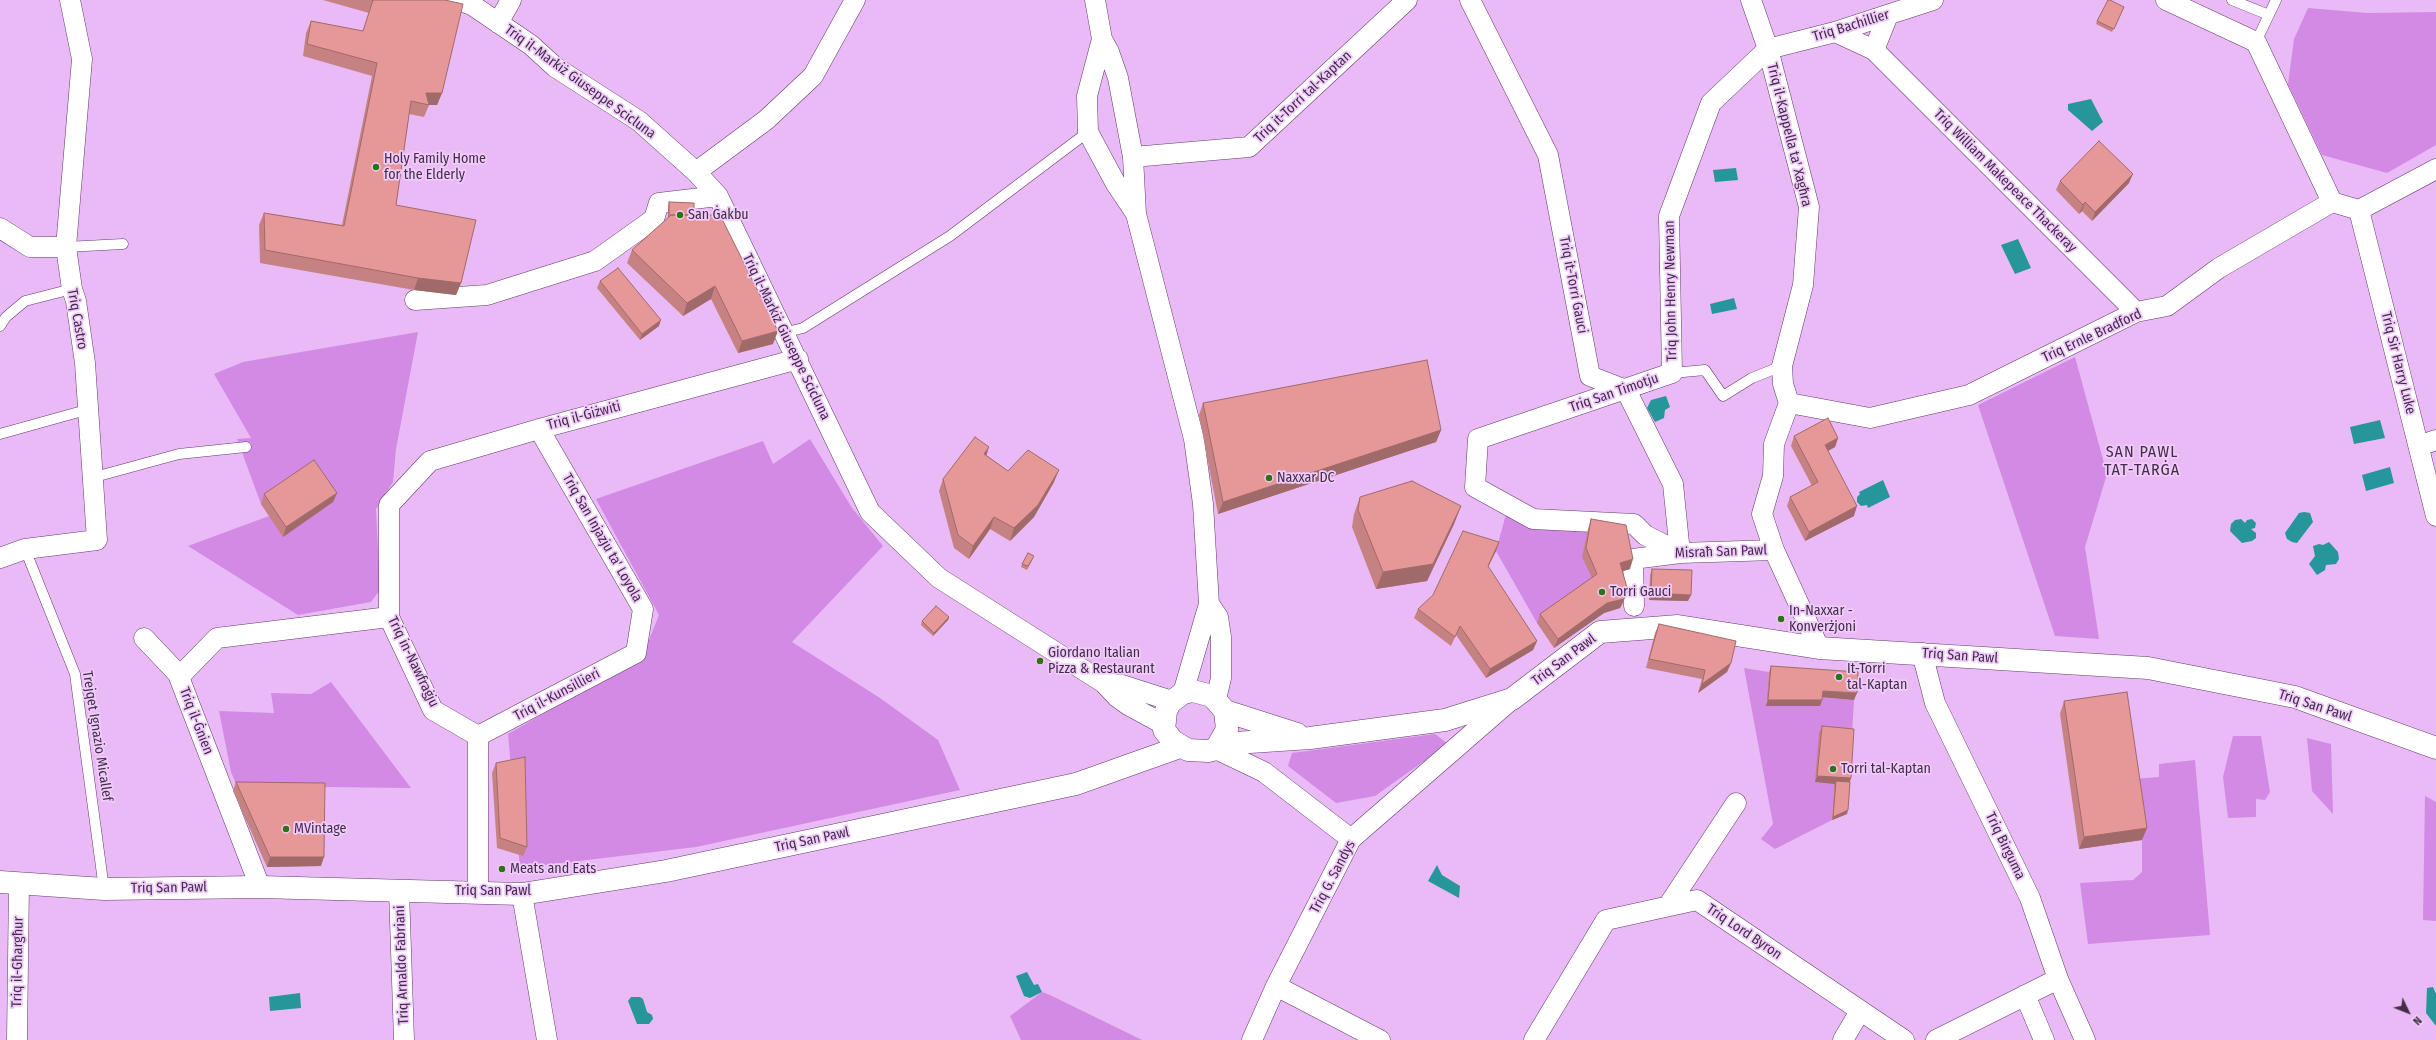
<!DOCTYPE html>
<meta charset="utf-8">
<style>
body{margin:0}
#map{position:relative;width:2436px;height:1040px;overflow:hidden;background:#e9baf5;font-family:"Fira Sans Condensed",sans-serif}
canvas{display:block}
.north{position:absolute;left:2388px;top:992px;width:40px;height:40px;-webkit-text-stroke:3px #f1cbfb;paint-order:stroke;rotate:133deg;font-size:11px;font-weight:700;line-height:16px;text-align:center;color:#412e46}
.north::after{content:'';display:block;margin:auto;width:14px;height:18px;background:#412e46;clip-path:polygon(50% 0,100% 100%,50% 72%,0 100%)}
</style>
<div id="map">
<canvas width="2436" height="1040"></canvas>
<div class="north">N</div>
</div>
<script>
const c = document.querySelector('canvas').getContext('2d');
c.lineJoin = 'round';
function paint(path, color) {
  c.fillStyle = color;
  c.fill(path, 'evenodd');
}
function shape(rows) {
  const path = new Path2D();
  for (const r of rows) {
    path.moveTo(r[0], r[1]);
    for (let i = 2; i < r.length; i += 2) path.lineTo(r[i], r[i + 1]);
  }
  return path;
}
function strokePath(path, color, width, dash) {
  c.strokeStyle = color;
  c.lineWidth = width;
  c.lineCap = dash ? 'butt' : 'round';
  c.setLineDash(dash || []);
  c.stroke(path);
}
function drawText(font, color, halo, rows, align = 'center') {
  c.font = font + ' "Fira Sans Condensed",sans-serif';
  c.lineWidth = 3.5;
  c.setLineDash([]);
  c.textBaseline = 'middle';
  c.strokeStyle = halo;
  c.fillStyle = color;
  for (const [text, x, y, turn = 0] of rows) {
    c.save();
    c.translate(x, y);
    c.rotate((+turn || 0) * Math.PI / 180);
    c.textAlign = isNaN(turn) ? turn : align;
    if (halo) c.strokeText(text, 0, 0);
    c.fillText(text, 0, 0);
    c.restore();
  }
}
const green = shape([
 [2308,8,2367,13,2436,12,2436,145,2387,173,2322,155,2288,84,2294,39],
 [418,332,396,449,393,482,376,509,380,590,371,602,298,615,188,546,269,516,283,537,261,504,237,439,251,438,214,374,243,362],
 [2075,357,2107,474,2085,547,2099,639,2055,636,1978,405],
 [810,439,852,508,883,546,792,642,880,698,938,740,960,790,696,847,520,868,508,734,642,657,659,615,596,499,763,441,773,464],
 [1506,514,1588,529,1594,583,1537,623,1496,551],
 [1744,668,1769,672,1766,706,1820,697,1854,700,1852,735,1815,782,1834,784,1832,820,1775,849,1761,839,1773,824],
 [331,682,411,788,237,786,231,772,219,711,274,713,271,693,311,694],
 [1435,734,1448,744,1375,796,1336,803,1288,766,1292,753],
 [2233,736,2261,736,2270,792,2265,800,2256,799,2256,817,2228,818,2223,777],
 [2307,738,2331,744,2333,814,2312,791],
 [2195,760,2210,935,2088,944,2080,883,2133,880,2142,872,2142,840,2133,779,2159,777,2159,764],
 [2425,796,2436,802,2436,921,2423,920],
 [1042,992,1050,995,1142,1040,1021,1040,1010,1016]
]);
const water = shape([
 [2091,99,2103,122,2092,131,2068,110,2068,104],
 [1736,168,1738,180,1715,182,1713,170],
 [2018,239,2031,268,2015,274,2001,245],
 [1734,298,1737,309,1712,314,1710,304],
 [1666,396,1670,407,1665,410,1664,418,1655,422,1647,408,1651,400],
 [2380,420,2385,438,2354,444,2350,427],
 [2390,467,2394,483,2366,491,2362,475],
 [1883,480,1890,497,1868,508,1867,505,1861,506,1857,502,1857,497,1860,494,1859,492],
 [2304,512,2310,513,2313,522,2297,543,2292,542,2287,539,2285,533,2299,513],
 [2241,519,2245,523,2247,520,2252,519,2256,523,2255,528,2251,529,2256,533,2256,538,2252,541,2242,543,2230,531,2231,524,2235,520],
 [2329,542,2338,552,2339,559,2336,564,2326,565,2325,570,2317,575,2309,564,2315,556,2313,546,2319,544,2323,545],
 [1437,865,1442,875,1460,886,1459,898,1428,881],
 [1027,972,1034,985,1038,984,1042,992,1030,998,1024,996,1016,976],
 [2433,987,2436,994,2436,1026,2426,1013,2427,988],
 [300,993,301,1008,270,1011,269,997],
 [631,997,640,997,643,999,647,1012,652,1015,653,1019,649,1024,637,1024,628,1001]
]);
const lane = shape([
 [2232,0,2269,15],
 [2256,42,2276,0],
 [66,247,123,244],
 [0,326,6,317,25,301,72,289],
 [783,333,803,328,950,236,1088,132],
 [1672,373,1705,370,1723,396,1752,378,1782,366],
 [0,434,86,410],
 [91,478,179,454,246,447],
 [25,549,75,674,104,889]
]);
const street = shape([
 [457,0,472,5,531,45,555,67,639,121,696,172,718,196,870,512,939,578,1104,683,1117,697,1128,705,1163,724],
 [1095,0,1102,39,1109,52,1118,78,1133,157,1136,214,1194,439,1203,504,1209,604,1183,693],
 [1470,0,1548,155,1590,376,1626,390,1673,484,1680,553],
 [1751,0,1768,49,1809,207,1803,285,1782,366,1783,384,1789,403,1774,444,1773,476,1762,514,1774,550],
 [2166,0,2256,42,2332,202],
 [498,23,511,0],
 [1835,32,1874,50,2136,312],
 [1102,39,1087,96,1088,132,1116,184,1136,214],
 [1874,50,1888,15],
 [1133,157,1249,147,1407,0],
 [696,172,766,120,813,76,855,0],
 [2359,210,2436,516],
 [0,228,30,247,66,247],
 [415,300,487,295,595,261,654,219,659,203,718,196],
 [1789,403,1870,418,1969,395,2136,312,2167,306,2219,268,2332,202,2359,210,2436,169],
 [2419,446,2436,440],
 [1680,553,1645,535,1634,524,1533,519,1475,487,1478,439,1672,373,1669,216,1711,103,1768,49,1835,32,1933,0],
 [0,558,25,549,97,540,85,363,76,301,72,289,66,247,82,59,70,0],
 [1209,604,1218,617,1221,637,1221,678,1216,699],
 [1634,606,1633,559,1680,553,1774,550,1819,648],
 [144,638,180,676],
 [1922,653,1935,703,2030,898,2058,979,2085,1040],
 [1104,683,1122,685,1172,701],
 [478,736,433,710,389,617,389,505,430,461,539,429,798,359],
 [478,736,636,653,643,609,539,429],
 [478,736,478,892],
 [1216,749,1264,772,1351,839],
 [260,887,179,677,217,638,389,617],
 [399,890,404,1040],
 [522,894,547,1040],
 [1668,906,1736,803],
 [1276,986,1380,1040],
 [2025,995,2044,1040],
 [17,1040,19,883],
 [1252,1040,1276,986,1351,839,1512,699],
 [1534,1040,1606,920,1697,900,1904,1040],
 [1843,1040,1860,1011],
 [1936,1040,2058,979]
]);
const secondary = shape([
 [1193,691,1212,696,1225,711,1227,729,1216,749,1208,751,1188,750,1173,741,1164,730,1166,711,1170,703,1183,693,1193,691],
 [1225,711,1297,734],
 [1220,744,1310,738,1445,720,1512,699,1600,632,1678,626,1819,648,2148,668,2295,697,2436,748],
 [0,882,104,889,260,887,522,894,666,871,1076,784,1180,747]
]);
const wall = shape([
 [323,0,445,0,442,93,437,105,429,105,424,117,409,114,396,205,461,283,456,295,414,290,260,263,259,225,264,213,342,225,372,76,303,56,306,33,311,21,363,31,369,13],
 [2124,7,2112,32,2096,24,2097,21],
 [2060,181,2129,183,2092,221,2082,211,2079,214,2056,190],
 [669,202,694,215,773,344,738,353,711,299,683,316,627,263,632,250,668,218,668,206],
 [600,281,659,326,640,340,597,288],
 [1203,403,1441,430,1436,442,1218,514,1199,415],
 [1794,436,1838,438,1835,447,1828,451,1854,516,1805,541,1787,506,1790,497,1812,486,1791,446],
 [986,455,1008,471,1054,482,1034,517,1010,541,990,529,969,559,954,548,939,491,943,479],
 [337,493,333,502,283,537,261,504,264,494],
 [1360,497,1461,506,1454,524,1427,581,1376,589,1352,527,1354,514],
 [1591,519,1630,569,1623,571,1624,600,1620,608,1604,613,1554,648,1537,623,1540,614,1592,578,1582,557,1588,529],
 [1499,542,1496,551,1488,567,1537,641,1533,650,1486,678,1456,635,1451,646,1414,618,1418,609],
 [1033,559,1027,570,1021,567,1022,564],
 [1652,569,1688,601,1649,600,1650,575],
 [949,617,948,620,933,636,921,625,922,621],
 [1659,624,1731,663,1727,672,1698,693,1702,679,1646,668,1655,633],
 [1771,666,1854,700,1822,697,1822,700,1820,706,1766,706,1769,672],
 [2064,701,2142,840,2079,849,2060,714],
 [1822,726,1850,782,1847,814,1832,820,1834,784,1815,782,1819,733],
 [496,763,527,847,523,856,497,848,492,773],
 [236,782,321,866,267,867,233,791]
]);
const shadedWall = shape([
 [426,93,442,93,437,105,429,105],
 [2133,174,2129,183,2092,221,2095,212],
 [2085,202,2082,211,2079,214,2083,205],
 [418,278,461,283,456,295,414,290],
 [715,286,711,299,683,316,687,303],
 [661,320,659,326,640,340,642,334],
 [778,331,773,344,738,353,742,341],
 [1441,430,1436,442,1218,514,1223,502],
 [1838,438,1835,447,1822,454,1825,445],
 [989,447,985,460,984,454],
 [1059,470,1054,482,1034,517,1010,541,1014,528],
 [337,493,333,502,283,537,286,527],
 [1461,506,1454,524,1427,581,1376,589,1383,572],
 [1857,506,1854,516,1805,541,1809,532],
 [994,517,990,529,969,559,973,546],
 [1499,542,1496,551,1484,575,1488,566],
 [1633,559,1630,569,1617,573,1620,563],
 [1628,591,1624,600,1620,608,1604,613,1554,648,1558,639,1607,603],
 [1651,593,1691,595,1688,601,1649,600],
 [949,617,948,620,933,636,934,633],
 [1537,641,1533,650,1486,678,1490,669],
 [1731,663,1727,672,1698,693,1702,684],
 [1823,691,1857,693,1854,700,1820,697],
 [1768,700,1822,700,1820,706,1766,706],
 [1817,776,1851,778,1849,785,1836,781,1835,784,1815,782],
 [1848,810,1847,814,1832,820,1833,817],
 [2147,828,2142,840,2079,849,2084,837],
 [270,857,324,857,321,866,267,867]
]);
const building = shape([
 [372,0,445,0,463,4,442,93,426,93,429,105,411,101,396,205,476,220,461,283,418,278,265,250,264,213,344,226,377,63,307,44,311,21,363,31,373,0,372,0],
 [2108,0,2110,0,2124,7,2114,29,2097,21,2108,0],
 [2099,141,2133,174,2095,212,2085,202,2083,205,2060,181,2099,141],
 [669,202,694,203,694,215,671,215,669,217,669,202],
 [671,215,720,215,778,331,742,341,715,286,687,303,632,250,671,215],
 [618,268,661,320,642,334,600,281,618,268],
 [1427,360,1441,430,1223,502,1203,403,1427,360],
 [1828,418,1838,438,1825,445,1857,506,1809,532,1790,497,1818,482,1794,436,1828,418],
 [975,437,989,447,984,454,1008,471,1028,450,1059,470,1038,505,1014,528,994,517,973,546,958,535,943,479,975,437],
 [314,460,337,493,286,527,264,494,314,460],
 [1412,481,1461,506,1433,564,1383,572,1358,510,1360,497,1412,481],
 [1591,519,1626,525,1633,559,1620,563,1628,591,1624,599,1607,603,1558,639,1540,614,1597,574,1586,548,1591,519],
 [1463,531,1499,542,1488,566,1537,641,1490,669,1460,626,1455,637,1418,609,1433,595,1463,531],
 [1028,553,1034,556,1028,566,1022,564,1028,553],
 [1652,569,1692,570,1691,595,1651,593,1652,569],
 [936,606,949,617,934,633,922,621,936,606],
 [1659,624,1736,641,1731,663,1702,684,1705,670,1649,659,1659,624],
 [1771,666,1858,672,1857,693,1823,691,1822,700,1768,700,1771,666],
 [2127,692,2147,828,2084,837,2064,701,2127,692],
 [1822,726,1854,729,1851,778,1817,776,1822,726],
 [525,757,527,847,500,838,496,763,525,757],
 [1836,781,1850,782,1848,810,1833,817,1836,781],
 [236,782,325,783,324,857,270,857,236,782]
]);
const markers = [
 [376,167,4,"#2c7314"],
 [680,215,4,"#2c7314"],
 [1269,478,4,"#2c7314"],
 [1602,592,4,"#2c7314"],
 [1781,619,4,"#2c7314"],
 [1040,661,4,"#2c7314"],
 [1839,677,4,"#2c7314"],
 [1833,769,4,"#2c7314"],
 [286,829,4,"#2c7314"],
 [502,869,4,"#2c7314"]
];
const streetNames = [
 ["Triq Bachillier",1851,26,-17],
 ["Triq il-Markiż Giuseppe Scicluna",580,82,36],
 ["Triq it-Torri tal-Kaptan",1303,97,-43],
 ["Triq il-Kappella ta' Xagħra",1789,135,76],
 ["Triq William Makepeace Thackeray",2005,181,45],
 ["Triq it-Torri Gauci",1573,285,79],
 ["Triq John Henry Newman",1671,291,-91],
 ["Triq Castro",77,319,80],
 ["Triq Ernle Bradford",2092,336,-25],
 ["Triq il-Markiż Giuseppe Scicluna",786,337,64],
 ["Triq Sir Harry Luke",2398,363,76],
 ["Triq San Timotju",1614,393,-19],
 ["Triq il-Ġiżwiti",584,416,-15],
 ["Triq San Injazju ta' Loyola",602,538,60],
 ["Misraħ San Pawl",1721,552,-2],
 ["Triq San Pawl",1960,656,4],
 ["Triq San Pawl",1564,660,-37],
 ["Triq in-Nawfraġju",413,662,64],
 ["Triq il-Kunsillieri",557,695,-28],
 ["Triq San Pawl",2315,706,18],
 ["Triq il-Ġnien",196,721,69],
 ["Trejqet Ignazio Micallef",97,736,81],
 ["Triq San Pawl",812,840,-12],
 ["Triq Birguma",2005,846,64],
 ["Triq G. Sandys",1333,877,-62],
 ["Triq San Pawl",169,888,-1],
 ["Triq San Pawl",493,891],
 ["Triq Lord Byron",1744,932,34],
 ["Triq il-Għargħur",18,962,-89],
 ["Triq Arnaldo Fabriani",402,965,-92]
];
const poiNames = [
 ["Holy Family Home",384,159],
 ["for the Elderly",384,175],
 ["San Ġakbu",688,215],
 ["Naxxar DC",1277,478],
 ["Torri Gauci",1610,592],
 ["In-Naxxar -",1789,611],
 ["Konverżjoni",1789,627],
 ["Giordano Italian",1048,653],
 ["Pizza & Restaurant",1048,669],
 ["It-Torri",1847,669],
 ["tal-Kaptan",1847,685],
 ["Torri tal-Kaptan",1841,769],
 ["MVintage",294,829],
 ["Meats and Eats",510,869]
];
const quarterNames = [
 ["SAN PAWL",2142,453],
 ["TAT-TARĠA",2142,471]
];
paint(green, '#d38ae5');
paint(water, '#27969b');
strokePath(lane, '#633a6d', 11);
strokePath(street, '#633a6d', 21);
strokePath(secondary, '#633a6d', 23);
strokePath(lane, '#fff', 10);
strokePath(street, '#fff', 20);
strokePath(secondary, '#fff', 22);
paint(wall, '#c68282');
paint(shadedWall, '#a16a6a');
paint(building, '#e69797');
strokePath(building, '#a16a6a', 1);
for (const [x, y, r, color] of markers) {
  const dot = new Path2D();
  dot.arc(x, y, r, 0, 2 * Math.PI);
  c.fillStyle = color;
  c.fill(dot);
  strokePath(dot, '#f1cbfb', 1.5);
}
drawText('14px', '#412e46', '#f1cbfb', streetNames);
drawText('14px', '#412e46', '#f1cbfb', poiNames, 'left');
c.letterSpacing = '1px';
drawText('16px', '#412e46', '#f1cbfb', quarterNames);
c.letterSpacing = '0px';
</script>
